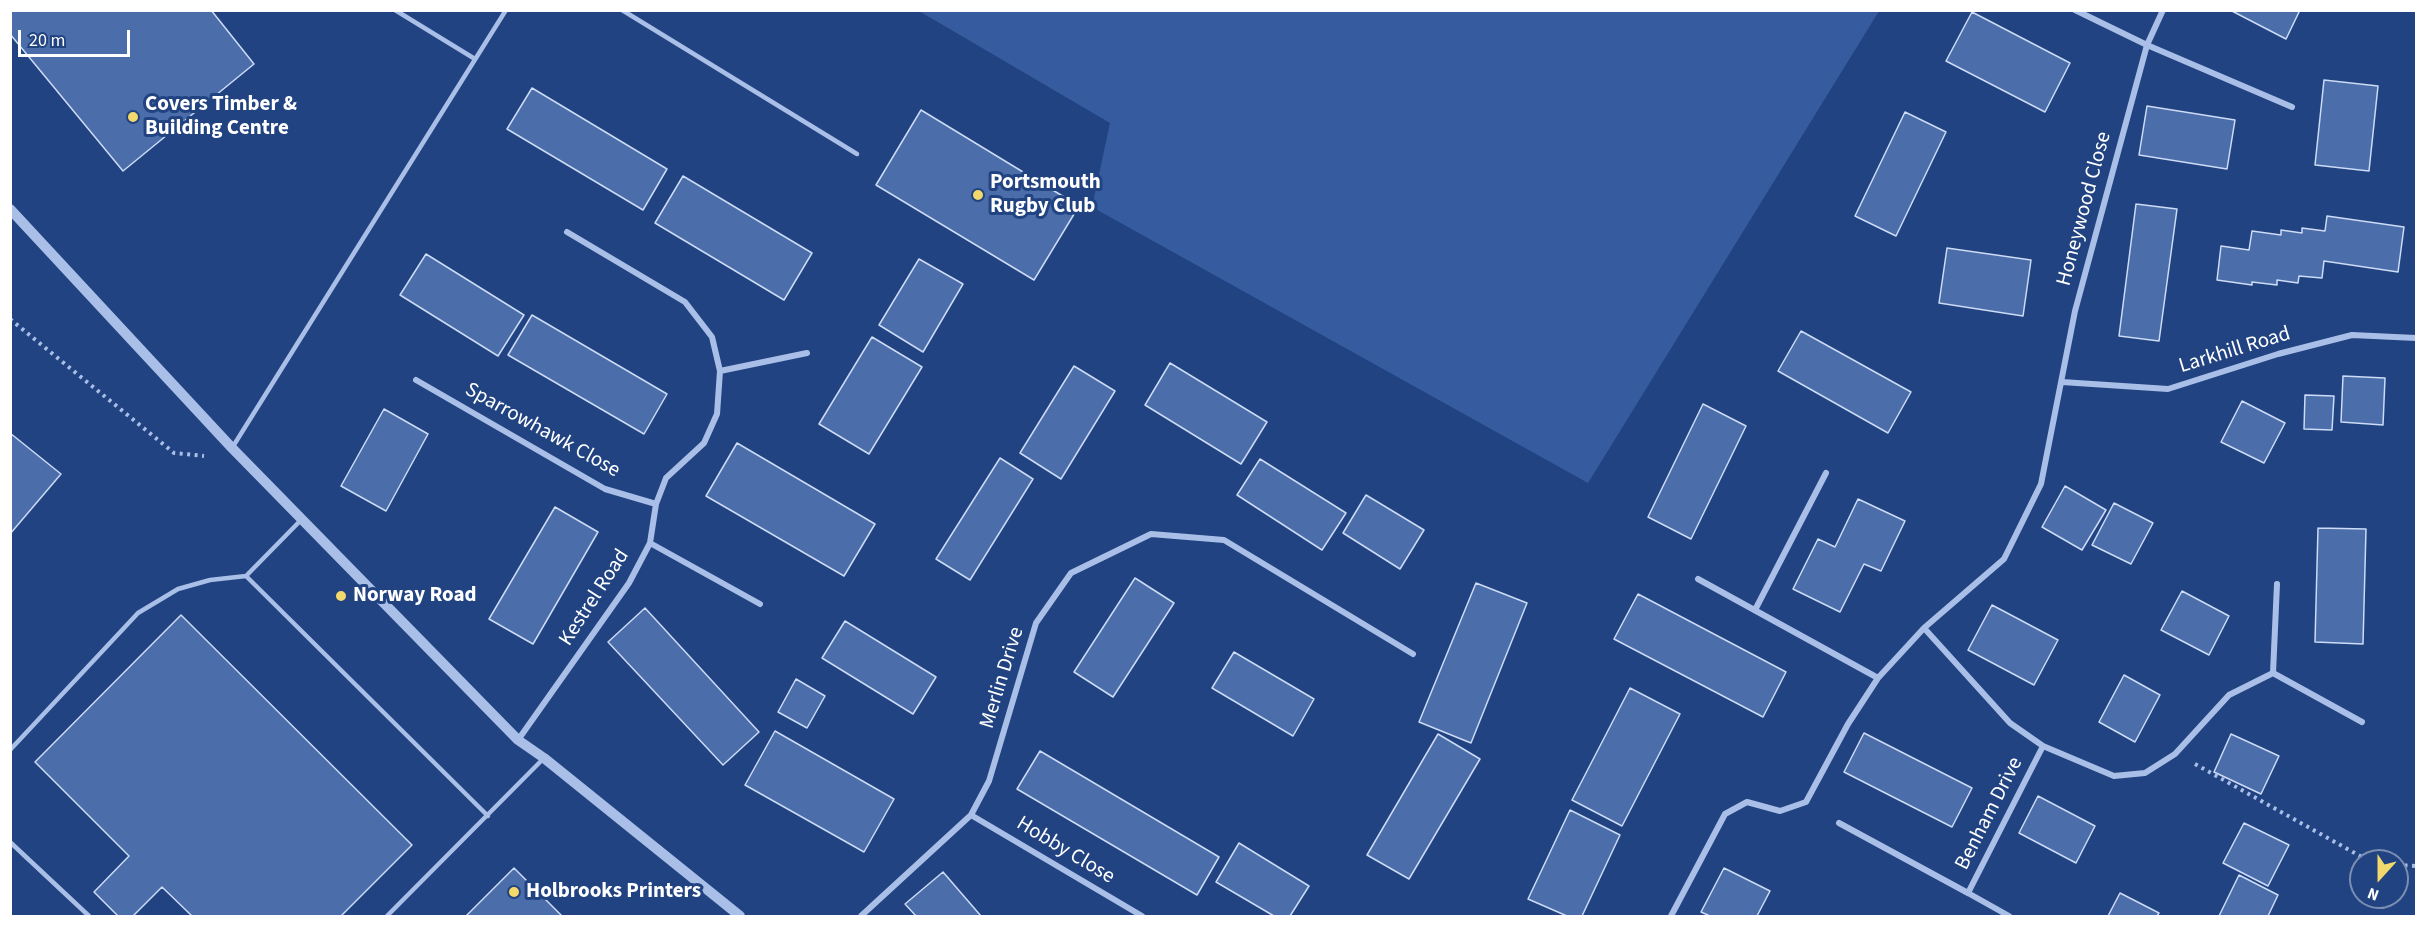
<!DOCTYPE html>
<style>
body{margin:0}
#map{position:relative;width:2427px;height:927px;overflow:hidden;background:#224381;font-family:"Source Sans 3",sans-serif}
canvas{display:block}
.frame{position:absolute;inset:0;border:12px solid #fff;pointer-events:none}
.north{position:absolute;left:2349px;top:849px;width:60px;height:60px;box-sizing:border-box;background:#224381;border:2px solid #7a8eb3;border-radius:50%;rotate:201deg;font-size:16px;font-weight:700;line-height:24px;text-align:center;color:#fff}
.north::after{content:'';display:block;margin:auto;width:21px;height:27px;background:#f3d86b;clip-path:polygon(50% 0,100% 100%,50% 72%,0 100%)}
.scale{position:absolute;left:18px;top:30px;width:112px;height:27px;box-sizing:border-box;border:3px solid #fff;border-top:0;padding-left:8px;font-size:18px;line-height:21px;white-space:nowrap;color:#fff;-webkit-text-stroke:4px #224381;paint-order:stroke}
</style>
<div id="map">
<canvas width="2427" height="927"></canvas>
<div class="frame"></div>
<div class="north">N</div>
<div class="scale">20 m</div>
</div>
<script>
const c = document.querySelector('canvas').getContext('2d');
c.lineJoin = 'round';
function paint(path, color) {
  c.fillStyle = color;
  c.fill(path, 'evenodd');
}
function shape(rows) {
  const path = new Path2D();
  for (const r of rows) {
    path.moveTo(r[0], r[1]);
    for (let i = 2; i < r.length; i += 2) path.lineTo(r[i], r[i + 1]);
  }
  return path;
}
function strokePath(path, color, width, dash) {
  c.strokeStyle = color;
  c.lineWidth = width;
  c.lineCap = dash ? 'butt' : 'round';
  c.setLineDash(dash || []);
  c.stroke(path);
}
function drawText(font, color, halo, rows, align = 'center') {
  c.font = font + ' "Source Sans 3",sans-serif';
  c.lineWidth = 6;
  c.setLineDash([]);
  c.textBaseline = 'middle';
  c.strokeStyle = halo;
  c.fillStyle = color;
  for (const [text, x, y, turn = 0] of rows) {
    c.save();
    c.translate(x, y);
    c.rotate((+turn || 0) * Math.PI / 180);
    c.textAlign = isNaN(turn) ? turn : align;
    if (halo) c.strokeText(text, 0, 0);
    c.fillText(text, 0, 0);
    c.restore();
  }
}
const green = shape([
 [919,11,1879,11,1588,483,1092,207,1110,123]
]);
const building = shape([
 [10,10,211,10,254,64,123,171,10,34,10,10],
 [2230,10,2300,10,2286,39,2230,10],
 [1972,12,2070,63,2045,112,1946,61,1972,12],
 [2324,80,2378,86,2369,171,2315,165,2324,80],
 [532,88,667,169,643,210,507,129,532,88],
 [2147,106,2235,120,2227,169,2139,155,2147,106],
 [921,110,1079,206,1034,280,876,185,921,110],
 [1905,112,1946,132,1896,236,1855,216,1905,112],
 [683,176,812,253,784,300,655,223,683,176],
 [2136,204,2177,209,2159,341,2119,336,2136,204],
 [2327,216,2404,227,2398,272,2324,261,2322,278,2299,276,2298,283,2277,280,2277,285,2252,282,2252,285,2217,280,2221,246,2249,250,2252,231,2281,235,2281,230,2302,233,2302,228,2325,231,2327,216],
 [1947,248,2031,260,2023,316,1939,303,1947,248],
 [426,254,524,315,498,356,400,295,426,254],
 [919,259,963,284,923,352,879,325,919,259],
 [532,315,667,394,644,434,508,355,532,315],
 [1801,331,1911,392,1888,433,1778,371,1801,331],
 [872,337,922,367,869,454,819,424,872,337],
 [1170,363,1267,422,1241,464,1145,405,1170,363],
 [1074,366,1115,391,1061,479,1020,453,1074,366],
 [2343,376,2385,378,2383,425,2341,422,2343,376],
 [2305,395,2334,396,2332,430,2304,429,2305,395],
 [2242,401,2285,423,2264,463,2221,442,2242,401],
 [1703,404,1746,426,1691,539,1648,517,1703,404],
 [384,409,428,434,386,511,341,486,384,409],
 [10,433,61,474,10,534,10,433],
 [737,443,875,524,844,576,706,496,737,443],
 [1000,458,1033,479,970,580,936,559,1000,458],
 [1260,459,1346,513,1322,550,1237,495,1260,459],
 [2065,486,2106,510,2082,550,2042,527,2065,486],
 [1366,495,1424,530,1400,569,1343,533,1366,495],
 [1858,499,1905,521,1881,571,1864,564,1840,612,1793,589,1818,539,1835,547,1858,499],
 [2114,503,2153,523,2131,564,2092,545,2114,503],
 [555,507,598,532,533,644,489,619,555,507],
 [2318,528,2366,529,2363,644,2315,642,2318,528],
 [1135,578,1174,603,1113,697,1074,672,1135,578],
 [1476,583,1527,603,1471,743,1419,722,1476,583],
 [2182,591,2229,616,2209,655,2161,630,2182,591],
 [1638,594,1786,672,1763,717,1614,639,1638,594],
 [1992,605,2058,640,2034,685,1968,650,1992,605],
 [645,608,759,732,723,765,608,642,645,608],
 [181,615,412,845,341,916,192,916,162,887,133,916,118,916,94,892,129,856,35,762,181,615],
 [845,621,936,677,913,714,822,658,845,621],
 [1234,652,1314,699,1293,736,1212,688,1234,652],
 [2124,675,2160,695,2135,742,2099,722,2124,675],
 [796,679,825,696,807,728,778,712,796,679],
 [1630,688,1680,714,1622,826,1572,800,1630,688],
 [775,731,894,799,864,852,745,785,775,731],
 [1864,733,1972,788,1952,827,1844,772,1864,733],
 [1438,734,1480,759,1409,879,1367,855,1438,734],
 [2231,734,2279,756,2261,794,2214,772,2231,734],
 [1040,751,1219,857,1197,895,1017,789,1040,751],
 [2038,796,2095,826,2076,863,2019,833,2038,796],
 [1570,810,1620,835,1582,916,1567,916,1528,899,1570,810],
 [2244,823,2289,845,2268,886,2223,863,2244,823],
 [1239,843,1309,886,1290,916,1274,916,1216,882,1239,843],
 [514,868,562,916,466,916,514,868],
 [1724,868,1770,891,1757,916,1710,916,1701,912,1724,868],
 [943,872,981,916,916,916,905,904,943,872],
 [2239,875,2278,895,2268,916,2219,916,2239,875],
 [2120,893,2159,913,2157,916,2108,916,2120,893]
]);
const path = shape([
 [10,319,174,453,204,456],
 [2195,764,2369,861],
 [2397,865,2416,866]
]);
const service = shape([
 [395,10,475,59],
 [622,10,857,154],
 [232,448,506,10],
 [301,520,246,576,488,816],
 [10,750,138,613,178,589,210,580,246,576],
 [10,842,89,916],
 [387,916,544,758]
]);
const minor = shape([
 [2075,10,2147,45,2292,107],
 [720,371,807,353],
 [416,380,605,489,656,504],
 [2062,382,2168,389,2278,354,2352,335,2416,338],
 [650,543,760,604],
 [1698,579,1878,678],
 [2277,584,2273,673,2362,722],
 [1755,610,1826,473],
 [1924,628,2010,723,2043,746,2114,776,2145,773,2175,754,2229,695,2273,673],
 [518,740,629,583,650,543,656,504,666,478,704,443,717,414,720,371,712,337,685,302,567,232],
 [971,815,1142,916],
 [1839,823,1968,893,2043,746],
 [1968,893,2009,916],
 [861,916,971,815,989,781,1036,623,1071,573,1151,534,1224,540,1413,654],
 [1671,916,1725,814,1747,802,1780,811,1806,802,1848,724,1878,678,1924,628,2004,559,2041,484,2075,311,2147,45,2163,10]
]);
const tertiary = shape([
 [10,209,232,448,518,740,544,758,740,916]
]);
const markers = [
 [133,117,6,"#f3d86b"],
 [978,195,6,"#f3d86b"],
 [341,596,6,"#f3d86b"],
 [514,892,6,"#f3d86b"]
];
const poiNames = [
 ["Covers Timber &",145,105],
 ["Building Centre",145,129],
 ["Portsmouth",990,183],
 ["Rugby Club",990,207],
 ["Norway Road",353,596],
 ["Holbrooks Printers",526,892]
];
const streetNames = [
 ["Honeywood Close",2085,209,-75],
 ["Larkhill Road",2235,351,-17],
 ["Sparrowhawk Close",542,431,29],
 ["Kestrel Road",595,598,-57],
 ["Merlin Drive",1003,678,-73],
 ["Benham Drive",1990,814,-63],
 ["Hobby Close",1065,851,31]
];
paint(green, '#365c9f');
paint(building, '#4b6daa');
strokePath(building, '#ccdbf6', 1.5);
strokePath(path, '#a9bfe7', 4, [3, 4.5]);
strokePath(service, '#a9bfe7', 4.5);
strokePath(minor, '#a9bfe7', 6);
strokePath(tertiary, '#a9bfe7', 10);
for (const [x, y, r, color] of markers) {
  const dot = new Path2D();
  dot.arc(x, y, r, 0, 2 * Math.PI);
  c.fillStyle = color;
  c.fill(dot);
  strokePath(dot, '#224381', 2);
}
drawText('bold 21px', '#fff', '#224381', poiNames, 'left');
drawText('21px', '#fff', '#224381', streetNames);
</script>
